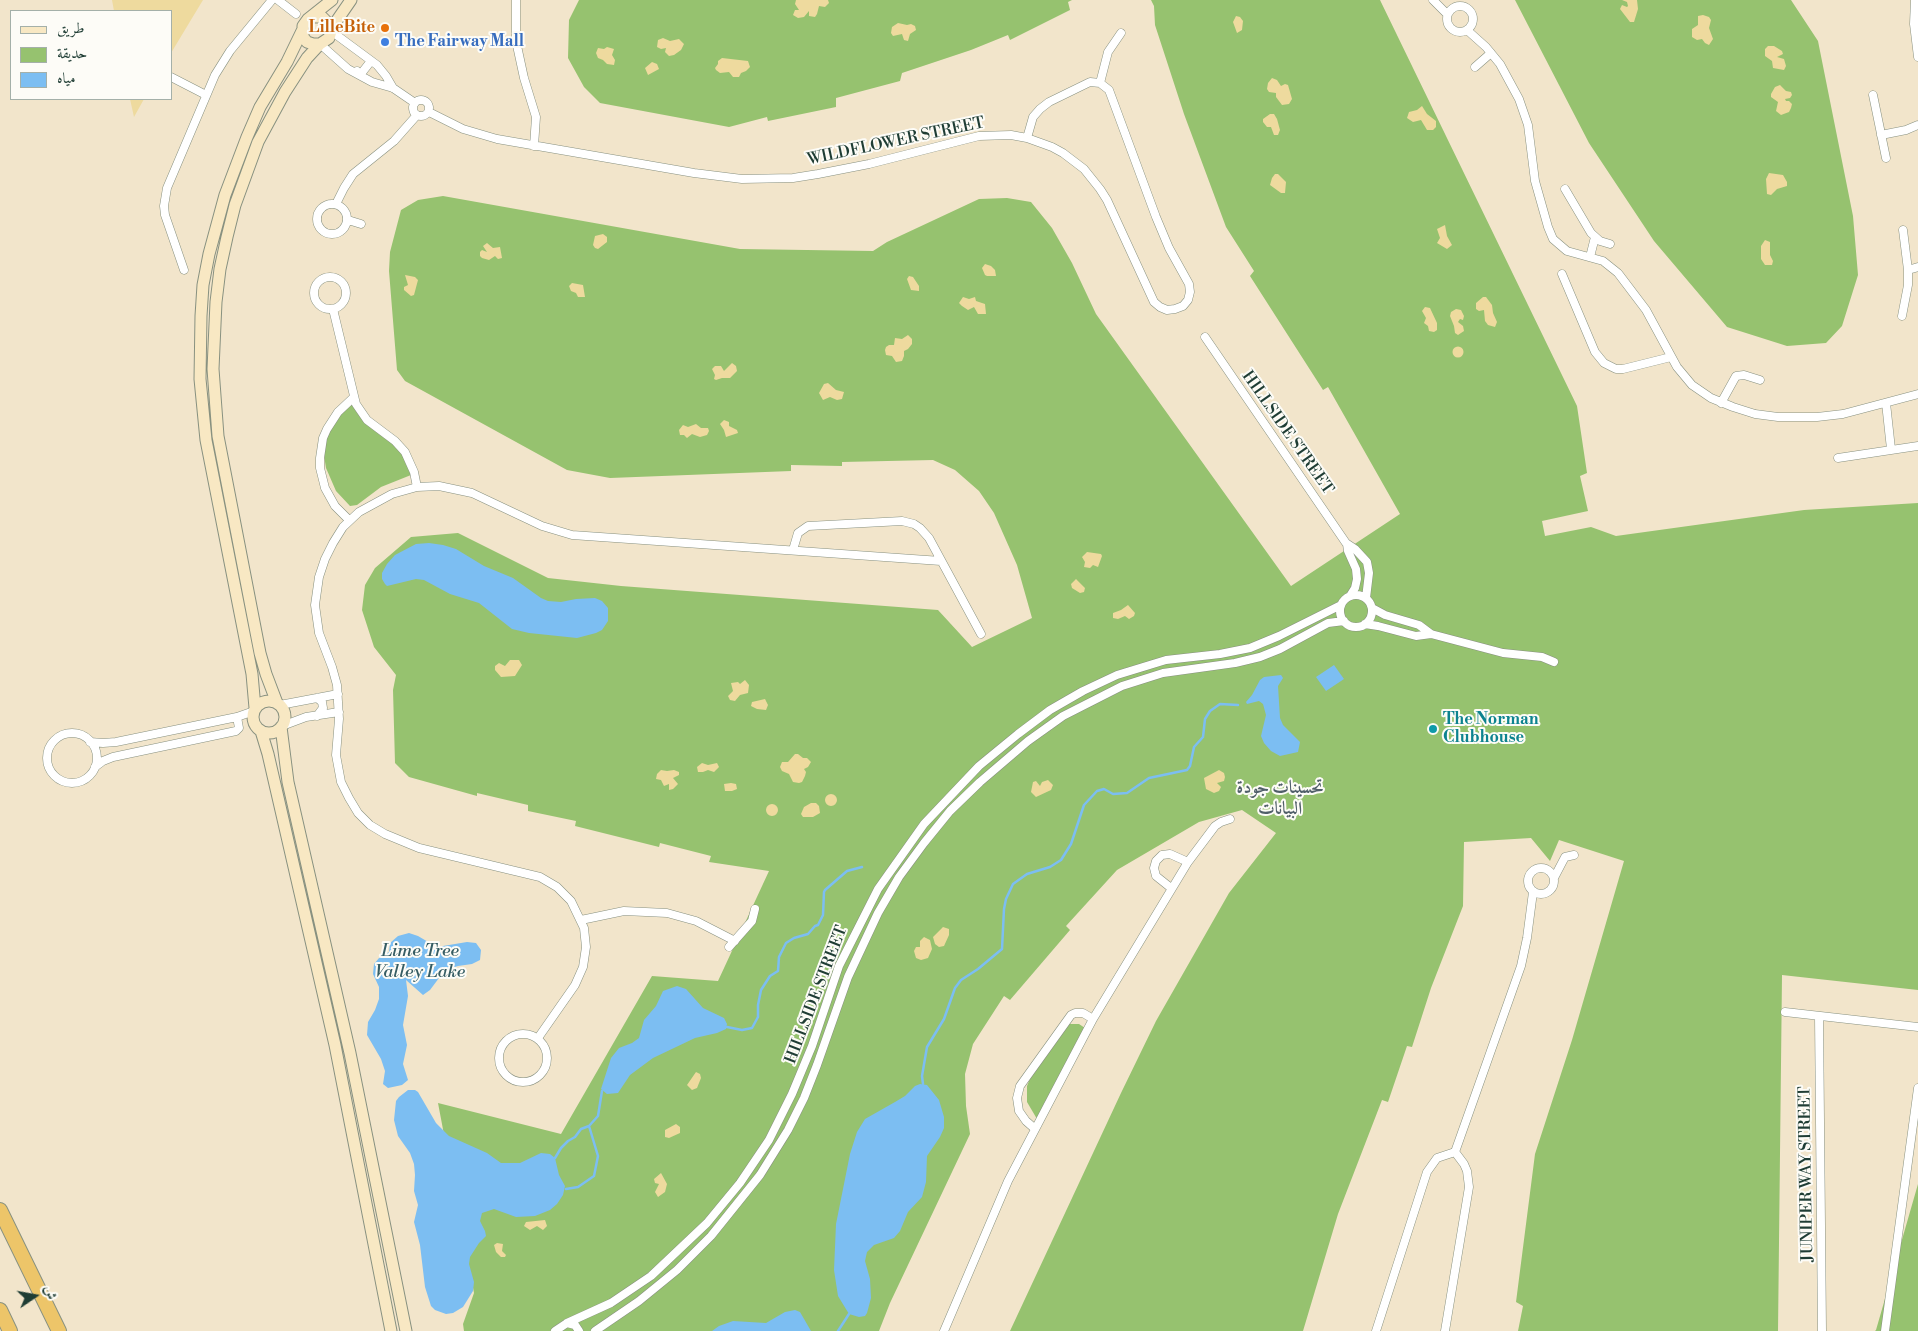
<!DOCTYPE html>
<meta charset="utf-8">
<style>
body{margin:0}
#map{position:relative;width:1918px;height:1331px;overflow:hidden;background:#f2e5cb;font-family:"Libre Bodoni",Amiri,serif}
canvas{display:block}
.legend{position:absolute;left:10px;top:10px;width:162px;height:90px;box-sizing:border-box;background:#fdfcf7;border:1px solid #a4b0a9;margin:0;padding:6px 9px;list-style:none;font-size:15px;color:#1f3d34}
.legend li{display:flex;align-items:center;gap:10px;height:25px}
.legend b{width:25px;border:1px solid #a4b0a9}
.north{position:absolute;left:10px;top:1271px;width:50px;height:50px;-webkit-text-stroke:4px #fdfcf7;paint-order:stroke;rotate:78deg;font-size:14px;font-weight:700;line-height:20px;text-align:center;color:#1f3d34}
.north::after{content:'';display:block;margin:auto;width:18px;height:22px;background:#1f3d34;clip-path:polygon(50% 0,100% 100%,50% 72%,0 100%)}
</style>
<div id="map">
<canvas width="1918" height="1331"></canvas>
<ul class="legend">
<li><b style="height:6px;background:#f8e8c3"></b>طريق</li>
<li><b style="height:14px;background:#96c26f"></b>حديقة</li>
<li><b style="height:14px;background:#7cbef2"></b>مياه</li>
</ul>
<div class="north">ش</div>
</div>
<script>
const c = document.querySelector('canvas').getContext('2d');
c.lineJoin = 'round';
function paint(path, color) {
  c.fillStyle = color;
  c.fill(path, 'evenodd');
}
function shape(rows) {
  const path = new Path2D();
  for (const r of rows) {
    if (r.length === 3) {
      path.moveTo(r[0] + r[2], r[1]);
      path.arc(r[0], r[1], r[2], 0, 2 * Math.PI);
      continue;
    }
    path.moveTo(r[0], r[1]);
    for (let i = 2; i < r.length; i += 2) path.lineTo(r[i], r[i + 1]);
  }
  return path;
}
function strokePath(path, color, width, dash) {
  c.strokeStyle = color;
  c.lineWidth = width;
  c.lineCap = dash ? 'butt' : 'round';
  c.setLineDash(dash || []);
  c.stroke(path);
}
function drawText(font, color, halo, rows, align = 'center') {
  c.font = font + ' "Libre Bodoni",Amiri,serif';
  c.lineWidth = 4;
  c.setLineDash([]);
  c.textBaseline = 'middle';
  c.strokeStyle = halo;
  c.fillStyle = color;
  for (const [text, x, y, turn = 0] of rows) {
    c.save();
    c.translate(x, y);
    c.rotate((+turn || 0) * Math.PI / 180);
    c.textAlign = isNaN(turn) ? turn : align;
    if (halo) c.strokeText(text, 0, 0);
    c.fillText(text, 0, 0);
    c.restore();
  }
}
const green = shape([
 [579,0,1072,0,1068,2,1070,10,1010,40,1008,35,971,50,902,73,900,81,836,98,836,107,768,121,767,117,729,127,600,103,584,87,568,58,569,20],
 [1151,0,1380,0,1577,406,1587,473,1580,476,1588,511,1542,521,1545,536,1591,527,1616,536,1804,510,1918,503,1918,990,1782,975,1778,1331,1518,1331,1523,1306,1516,1302,1535,1154,1572,1040,1624,861,1559,840,1550,861,1531,838,1464,842,1463,906,1431,988,1412,1047,1407,1046,1388,1102,1382,1100,1338,1214,1303,1331,1010,1331,1121,1093,1156,1021,1229,893,1276,833,1242,810,1199,822,1117,870,1066,926,1070,930,1010,1000,1004,996,973,1044,965,1074,966,1106,970,1134,890,1303,879,1331,464,1331,463,1324,474,1293,438,1103,561,1134,652,976,718,981,769,871,709,862,711,856,660,843,659,847,575,826,576,821,528,811,528,805,477,793,477,796,409,777,395,763,393,690,396,675,374,647,362,610,365,585,375,568,411,537,458,533,548,578,621,586,938,610,972,647,1032,618,1017,565,994,513,979,491,955,470,933,460,842,462,842,466,791,465,791,471,610,478,567,470,405,381,397,370,389,271,390,252,401,210,418,200,443,196,740,249,873,251,887,242,979,199,1007,198,1031,202,1052,228,1072,263,1096,314,1291,586,1400,514,1328,387,1323,390,1250,276,1254,271,1226,227,1184,114,1155,25,1154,6],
 [1515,0,1791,0,1818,41,1853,216,1858,275,1842,326,1826,343,1787,346,1727,327,1654,241,1589,143],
 [354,399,366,417,401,448,408,460,411,475,381,487,357,505,350,506,336,491,326,468,323,449,328,425],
 [1069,1024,1079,1024,1085,1028,1037,1119,1027,1102,1027,1086,1034,1069],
 [1918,1184,1918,1331,1875,1331,1876,1330]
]);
const sand = shape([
 [112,0,203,0,171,53,171,11,114,11],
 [796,0,828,0,829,3,825,7,819,6,817,14,815,17,809,16,809,11,804,17,798,18,793,15,795,10,799,10,795,4],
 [1622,0,1637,0,1638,9,1634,22,1630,22,1620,9,1622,5,1627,7,1628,6,1627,2],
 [1703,15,1709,17,1711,20,1709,28,1713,39,1709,45,1705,43,1702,39,1697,40,1692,37,1692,29,1698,25,1698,16],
 [1236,16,1240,17,1243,21,1242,30,1237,33,1233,22],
 [898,23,907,25,911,24,915,26,916,30,910,34,908,41,904,40,902,34,893,36,891,33,892,27],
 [663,38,670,41,679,39,684,44,681,50,674,55,669,56,665,52,666,48,661,49,657,47,658,40],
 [1768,46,1774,46,1782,51,1783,54,1777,57,1784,59,1786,66,1784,70,1773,68,1772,61,1765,56,1765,49],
 [607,47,614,49,612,55,615,60,614,65,607,64,603,60,598,58,596,53,598,48,604,49],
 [722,58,748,61,750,67,746,71,741,73,739,77,733,77,729,72,720,73,716,70,715,68,718,64,718,61],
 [652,62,657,64,659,69,648,75,645,68],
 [1272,78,1277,80,1281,86,1285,84,1288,85,1292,99,1289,104,1282,105,1276,97,1276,93,1269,92,1267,89,1268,83],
 [1780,85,1786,91,1791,92,1792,95,1790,98,1785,99,1786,101,1789,101,1792,104,1791,108,1789,112,1781,115,1776,111,1778,102,1771,97,1771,94,1775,87],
 [130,99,144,99,134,117],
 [1422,106,1427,114,1436,121,1436,127,1433,130,1427,130,1421,120,1413,122,1407,118,1409,112,1417,110],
 [1270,114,1274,114,1277,119,1280,130,1278,135,1274,135,1271,127,1267,127,1263,122,1263,119],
 [1769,173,1783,175,1787,182,1787,186,1777,189,1771,195,1767,194,1766,179],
 [1275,174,1278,174,1286,182,1285,193,1281,193,1270,185,1272,178],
 [1445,225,1447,236,1452,245,1447,249,1437,243,1440,238,1437,229],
 [603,234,607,237,607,242,598,249,595,248,593,245,595,236],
 [1765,240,1770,242,1770,255,1773,261,1772,265,1765,265,1761,259,1761,246],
 [487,243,493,248,500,247,502,258,498,259,495,256,489,260,482,258,480,256,480,252,482,250,487,252,483,246],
 [985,264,991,266,995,270,996,276,987,276,985,275,982,268],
 [405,275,415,277,418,280,414,295,411,296,404,290,404,287,408,285],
 [909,276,913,277,919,286,919,291,911,290,907,279],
 [572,283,583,285,585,297,578,297,576,293,571,291,569,286],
 [963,297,969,299,975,297,976,301,985,304,986,314,978,314,974,307,968,310,962,306,959,303],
 [1483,297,1486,297,1492,305,1493,313,1497,322,1495,327,1488,325,1485,321,1484,310,1479,311,1476,309,1476,303],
 [1425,307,1430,308,1437,323,1437,330,1434,332,1429,331,1428,326,1424,323,1426,318,1422,311],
 [1456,309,1461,310,1464,316,1463,320,1460,319,1458,322,1463,326,1464,331,1458,335,1455,333,1454,326,1450,316,1451,312],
 [908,335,912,339,912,344,908,349,904,351,904,356,902,361,896,362,892,356,886,355,885,350,886,347,889,345,894,345,895,338,902,339],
 [1458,352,5.5],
 [732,363,736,366,737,371,730,378,722,378,716,380,714,379,715,375,712,369,715,366,721,366,724,371],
 [828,383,836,390,844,392,842,399,837,400,830,397,823,400,819,393,824,384],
 [724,420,729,422,729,426,737,430,738,433,726,437,724,430,720,424],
 [696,424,701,428,708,428,709,431,707,435,700,437,692,434,687,438,684,435,680,435,679,430,683,425,688,427],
 [1087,552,1101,554,1102,556,1098,567,1093,565,1090,568,1084,567,1085,562,1082,557],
 [1076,579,1085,588,1084,592,1080,593,1072,588,1071,584],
 [1128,605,1135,613,1134,616,1129,619,1125,616,1118,619,1113,618,1113,613,1121,610],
 [510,660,519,660,522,665,515,676,501,677,495,670,495,666,499,663,505,666],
 [745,680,749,685,748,693,740,695,735,701,730,700,728,696,733,691,731,683,738,682,740,684],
 [765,699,768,705,766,710,757,709,751,706,752,702],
 [795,754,798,754,803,758,807,758,811,762,808,767,804,769,806,772,805,776,802,782,799,783,793,782,789,774,782,771,780,767,782,762,788,762],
 [702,763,708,765,717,763,719,767,714,772,708,770,703,772,698,772,697,767],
 [661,770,667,771,674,770,679,772,679,775,673,778,678,784,673,789,669,790,669,784,664,786,661,780,656,779,657,774],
 [1219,770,1224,773,1225,777,1224,781,1217,783,1221,787,1219,791,1214,793,1206,789,1204,778],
 [1048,780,1053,785,1051,790,1036,797,1031,792,1033,782,1036,781,1040,786,1042,782],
 [731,783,736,784,737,789,732,791,725,791,724,784],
 [831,800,6],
 [811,803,816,803,819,806,820,813,813,817,803,817,801,814,804,807],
 [772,810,6],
 [943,927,949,929,949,935,944,946,939,947,935,944,933,937],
 [924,937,930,940,932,949,928,958,921,960,916,958,914,951,916,947,920,947,920,941],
 [696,1072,700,1074,701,1078,697,1088,692,1090,687,1085],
 [676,1124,680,1127,680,1133,669,1138,665,1137,665,1130],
 [661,1173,667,1184,665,1192,658,1197,655,1192,659,1184,655,1183,654,1179],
 [545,1220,547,1226,543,1230,537,1226,530,1230,524,1226,526,1222],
 [497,1243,503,1244,502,1251,506,1255,505,1257,501,1257,496,1252,494,1245]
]);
const water = shape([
 [429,543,443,545,456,549,484,566,513,578,541,598,548,601,561,602,576,599,595,598,602,601,608,608,608,621,602,630,596,633,577,638,529,633,512,629,479,603,450,594,424,580,416,579,387,586,385,584,382,579,382,573,387,564,395,555,416,544],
 [1334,665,1344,679,1326,691,1316,677],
 [1281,675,1283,678,1278,686,1280,718,1283,725,1300,742,1298,752,1280,756,1271,751,1264,743,1261,736,1266,715,1263,704,1259,701,1247,704,1246,702,1252,695,1260,680,1264,677],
 [409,933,418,936,435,946,443,946,467,942,476,943,481,950,480,960,472,964,458,966,445,970,430,990,423,995,406,980,408,996,403,1025,407,1045,403,1064,408,1080,402,1085,388,1088,383,1084,385,1071,381,1059,367,1035,368,1022,375,1010,379,999,379,987,373,974,374,964,379,958,389,952,390,943,398,936],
 [677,986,686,989,703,1008,724,1018,727,1024,726,1029,717,1033,695,1038,653,1058,630,1075,618,1093,607,1094,601,1089,611,1058,619,1048,632,1043,639,1038,644,1020,656,1006,663,991],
 [920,1084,927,1085,939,1100,944,1117,944,1128,940,1137,927,1156,926,1182,922,1197,908,1212,900,1231,894,1238,874,1245,867,1252,865,1261,870,1279,871,1298,867,1313,865,1316,859,1317,849,1314,838,1296,834,1270,836,1224,850,1154,857,1132,865,1119,895,1102,905,1096,915,1086],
 [408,1090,415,1090,418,1092,436,1123,449,1136,487,1153,501,1163,520,1163,541,1153,550,1154,555,1158,559,1175,565,1186,563,1195,557,1204,550,1210,535,1216,516,1217,494,1209,482,1213,480,1221,485,1231,486,1236,479,1243,470,1257,469,1264,474,1282,473,1291,463,1307,453,1313,446,1314,435,1310,431,1306,425,1287,420,1245,414,1222,418,1205,414,1191,415,1175,414,1164,410,1153,398,1136,394,1120,396,1101,399,1097],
 [795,1310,800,1312,811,1331,712,1331,719,1326,733,1321,766,1323,785,1312]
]);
const stream = shape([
 [727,1027,742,1030,752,1028,758,1017,758,1005,761,990,770,976,778,971,779,957,786,943,794,938,808,934,815,926,818,925,823,915,824,892,825,890,847,871,862,867],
 [923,1084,922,1076,927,1047,944,1019,955,988,961,980,978,969,1002,949,1004,909,1006,899,1013,884,1027,874,1050,867,1061,860,1071,844,1084,805,1097,791,1104,789,1113,794,1127,793,1149,778,1187,770,1190,766,1194,747,1203,737,1205,719,1210,711,1220,704,1238,705],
 [555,1158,561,1148,568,1141,575,1137,581,1129,589,1126],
 [566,1189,578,1187,594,1176,598,1156,589,1126,598,1116,602,1091],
 [838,1331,849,1314]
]);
const street = shape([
 [278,0,296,14],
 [516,0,516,41,524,78,536,117,534,146],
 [1433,0,1447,14],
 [1915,0,1914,24,1918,57],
 [1460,19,13],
 [1467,30,1486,47,1500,64,1519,99,1528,125,1535,181,1548,227,1553,239,1567,251,1603,261,1618,273,1646,310,1677,367,1692,385,1711,398,1733,407,1755,414,1778,417,1817,417,1843,414,1918,394],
 [331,31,377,65,386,76,393,88],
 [320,44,348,69,372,82,393,88,415,103],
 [1475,67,1491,53],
 [357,71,360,75,371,61],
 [171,77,206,95],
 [1100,83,1108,52,1121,33],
 [1873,95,1886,158],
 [421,108,8],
 [429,112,463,129,497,139,694,173,742,179,793,178,818,174,869,164,979,136,1011,135,1027,138,1052,147,1063,153,1084,169,1100,189,1107,200,1154,302,1160,307,1167,310,1175,309,1183,306,1188,300,1190,292,1189,284,1169,248,1156,217,1109,90,1100,83,1090,82,1049,102,1040,109,1033,117,1027,138],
 [1881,135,1906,130,1918,125],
 [1565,189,1591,233,1600,241,1610,244],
 [332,219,15],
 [336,204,344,188,353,174,394,141,417,115],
 [348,220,361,224],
 [1590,257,1595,237],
 [184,270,165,215,164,206,167,188,215,75,230,51,272,0],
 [1908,270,1918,267],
 [1562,274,1595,352,1604,363,1616,369,1623,369,1671,357],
 [330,293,16],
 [333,309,356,404,367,420,395,441,405,452,414,472,417,487],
 [1902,316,1908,285,1908,270,1903,230],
 [1205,337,1346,543,1355,549,1367,562,1369,573,1366,598],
 [1721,403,1736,376,1744,375,1760,380],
 [1886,403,1891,449],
 [1838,458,1918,446],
 [349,520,335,506,325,488,320,468,320,458,323,438,327,429,338,412,353,398],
 [1347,544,1348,551,1356,569,1357,579,1355,588,1350,596],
 [793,550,798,533,808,526,902,521,914,524,920,528,929,538,981,634],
 [1356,611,16],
 [1372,608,1385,615,1419,625,1431,634,1503,653,1542,657,1554,662],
 [1365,624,1378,626,1416,636,1431,634],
 [317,698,322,702,323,708,317,716],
 [280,705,338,694],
 [282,726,306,717,339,712],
 [72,758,25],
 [90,742,103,743,116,742,237,717,254,711],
 [95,767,103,761,113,757,236,731,239,728,237,717],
 [1541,881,13],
 [1554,878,1565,857,1574,855],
 [1171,888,1156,876,1154,868,1156,861,1162,855,1170,854,1188,862],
 [581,920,624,911,667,913,696,921,735,941],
 [729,947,752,921,755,909],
 [1785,1012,1918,1027],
 [1819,1016,1822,1331],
 [523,1058,24],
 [538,1038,575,985,583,967,586,947,584,928,571,901,557,887,540,877,419,848,385,834,370,825,358,813,349,798,341,782,336,755,339,719,337,685,332,667,319,633,315,605,319,577,325,559,333,543,343,527,359,512,392,494,417,487,439,486,472,493,542,526,572,535,941,561],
 [1034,1128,1026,1121,1019,1111,1017,1098,1020,1086,1071,1015,1075,1013,1083,1013,1093,1019],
 [1455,1152,1521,966,1527,938,1533,892],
 [567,1323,575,1325,579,1331],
 [555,1331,567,1323,611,1303,651,1276,707,1223,740,1183,769,1140,792,1094,812,1046,839,966,878,889,924,824,979,766,1018,734,1050,710,1083,691,1117,675,1166,660,1220,654,1250,648,1279,636,1341,605],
 [595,1331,639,1301,677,1270,711,1236,760,1175,788,1130,804,1098,817,1065,848,977,878,913,899,877,924,843,950,811,980,782,1028,741,1063,716,1122,686,1163,673,1235,663,1260,657,1280,649,1328,623,1344,621],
 [944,1331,1008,1181,1093,1019,1188,862,1215,826,1221,822,1230,819],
 [1376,1331,1427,1172,1437,1158,1455,1152],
 [1445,1331,1469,1187,1467,1171,1464,1164,1455,1152],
 [1885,1331,1918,1088]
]);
const secondary = shape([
 [313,17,322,17,329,24,331,31,329,38,320,44,313,44,307,42,303,37,303,26,308,19,332,0],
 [331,29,351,0],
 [269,717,16],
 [277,703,266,674,260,653,218,436,213,369,216,302,220,269,227,237,235,205,258,142,285,92,307,58,319,45],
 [255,708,252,674,206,440,200,379,201,316,203,285,209,254,225,195,247,137,260,107,287,62,302,31],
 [281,727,288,782,350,1053,406,1331],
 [261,731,268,754,335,1045,391,1331]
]);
const highway = shape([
 [0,1210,59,1331],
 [0,1310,10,1331]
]);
const markers = [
 [385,28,5,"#e8710a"],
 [385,42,5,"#3f7fe0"],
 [1433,729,5,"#0f9aa8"]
];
const foodNames = [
 ["LilleBite",375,28]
];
const shopNames = [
 ["The Fairway Mall",395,42]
];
const streetNames = [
 ["WILDFLOWER STREET",896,142,-12],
 ["HILLSIDE STREET",1287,433,55],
 ["HILLSIDE STREET",817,995,-69],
 ["JUNIPER WAY STREET",1807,1174,-91]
];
const cultureNames = [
 ["The Norman",1443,720],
 ["Clubhouse",1443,738]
];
const neighbourhoodNames = [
 ["تحسينات جودة",1280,789],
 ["البيانات",1280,810]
];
const waterNames = [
 ["Lime Tree",420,952],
 ["Valley Lake",420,973]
];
paint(green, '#96c26f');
paint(sand, '#eeda9e');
paint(water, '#7cbef2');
strokePath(stream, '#7cbef2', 2.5);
strokePath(street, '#889180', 9);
strokePath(secondary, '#889180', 13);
strokePath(highway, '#889180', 16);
strokePath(street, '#fff', 8);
strokePath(secondary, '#f8e8c3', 11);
strokePath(highway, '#edc569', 14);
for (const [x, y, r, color] of markers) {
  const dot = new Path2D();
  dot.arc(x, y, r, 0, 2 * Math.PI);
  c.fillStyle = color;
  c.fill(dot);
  strokePath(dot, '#fdfcf7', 2);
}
drawText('bold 16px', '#c56008', '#fdfcf7', foodNames, 'right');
drawText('bold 16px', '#366cbe', '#fdfcf7', shopNames, 'left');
drawText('16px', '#1f3d34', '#fdfcf7', streetNames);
drawText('bold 16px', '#0d838f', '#fdfcf7', cultureNames, 'left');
drawText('bold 18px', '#505f69', '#fdfcf7', neighbourhoodNames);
drawText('italic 18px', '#365d64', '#fdfcf7', waterNames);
</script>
